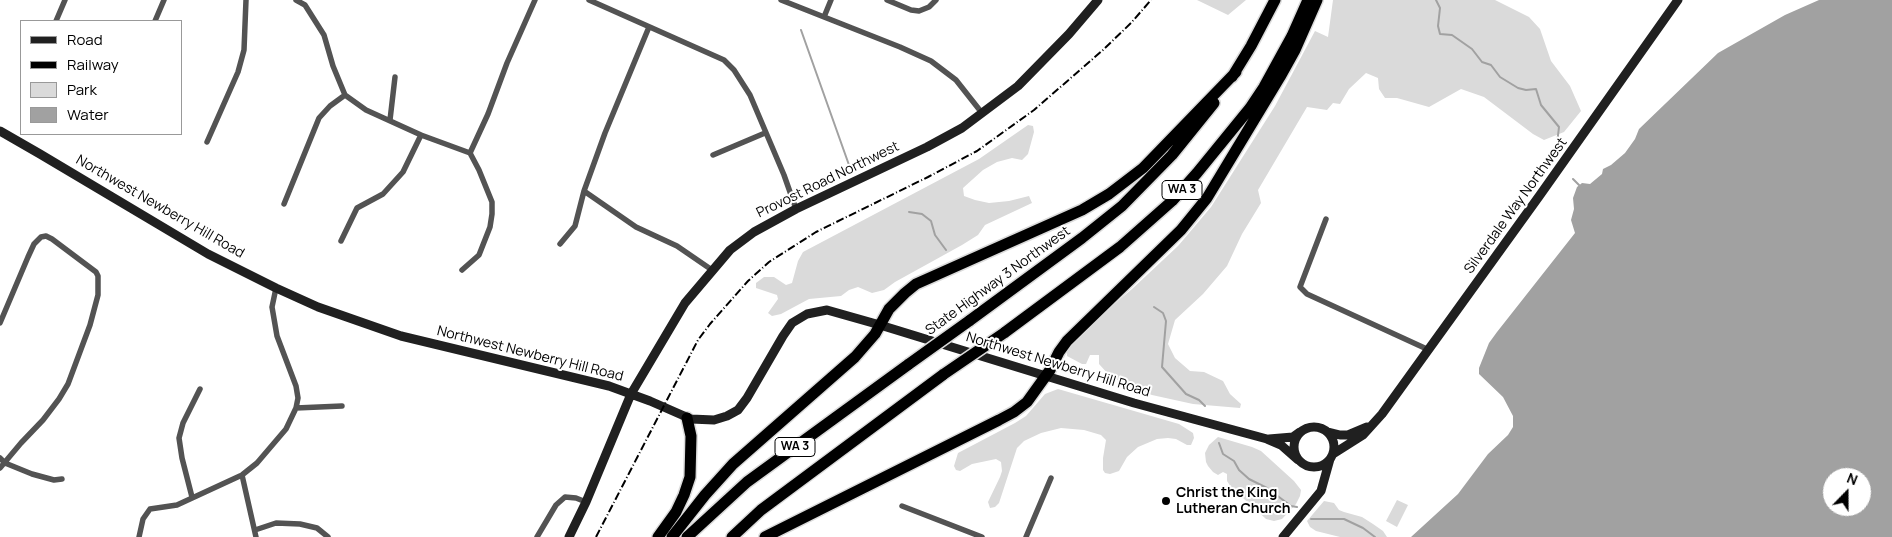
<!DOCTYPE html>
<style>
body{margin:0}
#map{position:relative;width:1892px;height:537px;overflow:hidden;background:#fff;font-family:Manrope,sans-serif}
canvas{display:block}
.legend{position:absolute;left:20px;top:20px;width:162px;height:115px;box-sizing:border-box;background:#fff;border:1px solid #999;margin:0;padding:6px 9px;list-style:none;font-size:15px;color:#000}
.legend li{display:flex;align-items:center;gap:10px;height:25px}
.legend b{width:25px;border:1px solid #999}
.north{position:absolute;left:1822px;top:467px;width:50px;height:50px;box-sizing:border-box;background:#fff;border:1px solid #999;border-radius:50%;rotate:22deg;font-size:14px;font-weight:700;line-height:20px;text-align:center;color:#000}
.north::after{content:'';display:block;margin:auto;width:18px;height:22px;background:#000;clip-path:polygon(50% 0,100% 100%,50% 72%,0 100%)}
</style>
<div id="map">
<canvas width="1892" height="537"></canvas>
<ul class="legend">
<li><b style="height:6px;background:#202020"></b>Road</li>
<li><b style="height:6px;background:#000"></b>Railway</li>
<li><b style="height:14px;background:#dadada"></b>Park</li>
<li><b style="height:14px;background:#a1a1a1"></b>Water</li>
</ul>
<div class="north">N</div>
</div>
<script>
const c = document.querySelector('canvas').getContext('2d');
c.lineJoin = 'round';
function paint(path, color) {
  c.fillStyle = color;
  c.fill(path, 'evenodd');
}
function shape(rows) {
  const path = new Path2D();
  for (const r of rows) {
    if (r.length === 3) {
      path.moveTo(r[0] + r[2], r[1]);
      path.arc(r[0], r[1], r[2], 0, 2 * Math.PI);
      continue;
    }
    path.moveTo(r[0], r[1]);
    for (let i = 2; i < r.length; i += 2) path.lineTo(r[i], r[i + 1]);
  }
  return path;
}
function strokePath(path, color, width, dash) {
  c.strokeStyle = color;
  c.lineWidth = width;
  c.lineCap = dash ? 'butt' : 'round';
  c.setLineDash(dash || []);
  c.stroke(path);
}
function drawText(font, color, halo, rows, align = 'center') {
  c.font = font + ' Manrope,sans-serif';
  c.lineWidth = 4;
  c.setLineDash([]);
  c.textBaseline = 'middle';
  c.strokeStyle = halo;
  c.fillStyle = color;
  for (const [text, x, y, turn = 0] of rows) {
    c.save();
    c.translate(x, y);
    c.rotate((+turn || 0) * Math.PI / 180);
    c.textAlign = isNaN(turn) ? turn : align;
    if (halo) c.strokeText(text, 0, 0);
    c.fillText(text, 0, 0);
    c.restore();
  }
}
const green = shape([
 [1197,0,1246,0,1228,15],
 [1333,0,1495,0,1529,17,1540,29,1551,61,1570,86,1581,111,1564,132,1544,140,1533,134,1484,97,1461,89,1429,107,1397,98,1385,98,1379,89,1378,78,1366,73,1349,89,1340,104,1333,103,1327,110,1307,107,1258,190,1261,203,1242,234,1227,266,1203,294,1175,320,1168,344,1175,358,1190,371,1204,372,1223,381,1230,394,1241,404,1240,408,1193,404,1152,395,1122,383,1109,375,1099,364,1099,355,1090,355,1086,364,1082,364,1067,356,1067,349,1080,333,1132,289,1178,246,1211,207,1275,106,1315,31,1328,37],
 [1028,125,1033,126,1034,132,1028,154,1022,160,1012,158,997,162,983,170,963,188,964,196,975,200,989,203,1009,201,1029,196,1032,203,985,225,978,235,962,245,895,282,884,290,872,293,858,287,849,290,841,296,809,299,781,314,772,316,768,313,778,299,777,295,756,288,756,283,764,277,774,277,786,285,792,283,798,261,803,252,979,159],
 [1058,389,1179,424,1193,433,1194,438,1191,445,1187,445,1176,439,1168,438,1157,439,1138,447,1127,457,1119,471,1110,474,1105,473,1103,470,1103,458,1106,440,1101,435,1084,430,1061,428,1041,433,1024,441,1017,448,999,503,995,507,990,508,988,502,1000,477,1002,471,1001,462,996,459,972,464,960,471,956,470,954,466,958,453,1015,423,1026,416,1045,394],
 [1218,437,1252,447,1261,451,1294,481,1301,490,1300,496,1296,504,1282,519,1274,521,1266,519,1231,487,1227,481,1227,474,1223,472,1218,475,1213,472,1208,466,1206,462,1205,453,1209,445],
 [1397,500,1408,505,1397,527,1386,521],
 [1324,501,1334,503,1339,510,1344,512,1362,517,1373,524,1383,531,1387,537,1340,537,1316,531,1310,527,1307,521]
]);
const water = shape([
 [1819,0,1892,0,1892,537,1411,537,1458,494,1488,454,1508,435,1513,427,1513,416,1503,397,1479,374,1479,368,1489,343,1497,332,1575,233,1571,220,1574,209,1573,198,1577,187,1582,183,1590,184,1602,174,1603,169,1611,165,1625,153,1635,139,1639,129,1718,53,1785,15],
 [1832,477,1862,477,1862,507,1832,507]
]);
const stream = shape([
 [1436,0,1440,8,1438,26,1440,34,1452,35,1472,49,1482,62,1491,65,1500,77,1518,88,1526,90,1536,89,1541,105,1559,127,1556,152],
 [801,30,849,165],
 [1573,179,1579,185],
 [909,212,922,214,931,221,935,235,946,250],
 [1154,307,1163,313,1166,321,1162,367,1186,394,1199,400,1205,406],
 [1219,443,1223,454,1234,461,1239,470,1249,479,1267,488,1291,506,1297,507],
 [1311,519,1344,519,1363,528,1375,537]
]);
const street = shape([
 [296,0,305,5,324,35,333,66,345,95,366,110,421,135,470,153],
 [589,0,724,60,734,70,750,95,784,175,796,209],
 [781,0,900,47,931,61,956,80,982,113],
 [887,0,911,10,919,11,929,7,936,0],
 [824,17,831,0],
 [56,21,65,0],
 [155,21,164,0],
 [390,120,395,77],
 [207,142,238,72,244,50,246,0],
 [470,153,488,114,507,63,535,0],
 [713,155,765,133],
 [584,191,636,227,677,246,712,270],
 [284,204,319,118,330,106,345,95],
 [1326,219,1300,287,1307,294,1429,350],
 [341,241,357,208,383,194,403,172,421,135],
 [560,244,575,226,584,191,605,133,649,27],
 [462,270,479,255,490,227,492,214,492,202,479,170,470,153],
 [0,323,28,257,34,244,41,237,46,236,52,239,96,272,98,276,98,295,90,325,68,384,59,399,43,420,21,443,0,468],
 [296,408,342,406],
 [0,458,5,463,32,474,54,480,62,479],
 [242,475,256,537],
 [192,497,182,458,179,438,183,423,200,389],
 [902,506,982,537],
 [255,530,276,523,300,524,317,528,328,537],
 [139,537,143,519,150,509,177,505,242,475,257,463,286,429,296,408,298,398,296,386,277,336,272,307,276,288],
 [537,537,556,505,565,497,576,498,586,502],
 [1026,537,1051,478]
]);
const secondary = shape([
 [0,131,40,154,208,254,276,288,318,307,401,336,609,386,650,401,691,419,714,420,727,416,738,410,747,398,783,336,792,323,807,314,827,310,880,325,1134,403,1267,439,1281,445,1298,460],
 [1314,447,20],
 [1328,432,1340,435,1348,435,1367,427],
 [1269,439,1293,437,1300,432],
 [1333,454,1363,435,1382,414,1540,195,1678,0],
 [569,537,586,502,631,394,685,303,730,250,754,232,796,209,927,147,962,128,1018,86,1069,34,1098,0],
 [1283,537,1321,491,1330,459]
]);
const highway = shape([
 [1232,77,1251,46,1275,0],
 [969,321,1082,238,1122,206,1172,155,1214,103],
 [1004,333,1120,247,1172,201,1197,173,1250,108,1264,87,1292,36,1308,0],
 [658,537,676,512,684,495,690,477,691,436,687,418],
 [672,537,705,495,733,464,855,357,875,334,889,309,905,293,916,284,1082,210,1109,194,1143,168,1236,72],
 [687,537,747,482,909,364],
 [732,537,761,510,944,374],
 [765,537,999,420,1014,412,1027,402,1050,370,1059,352,1067,341,1181,230,1207,198,1280,77,1295,50,1317,0]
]);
const rail = shape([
 [596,537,698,340,710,324,748,281,769,262,816,232,928,177,977,151,1009,128,1034,110,1103,50,1131,23,1151,0]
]);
const highwayBridge = shape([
 [909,364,969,321],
 [944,374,1004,333]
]);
const markers = [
 [1166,501,5,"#000"]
];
const shields = [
 [1182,190,40],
 [795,447,40]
];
const shieldNames = [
 ["WA 3",1182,190],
 ["WA 3",795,447]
];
const streetNames = [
 ["Provost Road Northwest",828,180,-26],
 ["Silverdale Way Northwest",1516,206,-54],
 ["Northwest Newberry Hill Road",160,207,30],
 ["State Highway 3 Northwest",998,281,-36],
 ["Northwest Newberry Hill Road",530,354,14],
 ["Northwest Newberry Hill Road",1058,365,17]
];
const poiNames = [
 ["Christ the King",1176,493],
 ["Lutheran Church",1176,509]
];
paint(green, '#dadada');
paint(water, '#a1a1a1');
strokePath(stream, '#a1a1a1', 2);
strokePath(highway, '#dbdbdb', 14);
strokePath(street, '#535353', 5.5);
strokePath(secondary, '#202020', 9);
strokePath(highway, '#000', 11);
strokePath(rail, '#000', 2, [8, 2.5, 1, 2.5]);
strokePath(highwayBridge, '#dbdbdb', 14, []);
strokePath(highwayBridge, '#000', 11);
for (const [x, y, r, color] of markers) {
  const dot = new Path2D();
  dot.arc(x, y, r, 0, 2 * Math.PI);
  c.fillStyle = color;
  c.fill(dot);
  strokePath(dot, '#fff', 2);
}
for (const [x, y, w] of shields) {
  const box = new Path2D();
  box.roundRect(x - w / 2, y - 9.5, w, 19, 4);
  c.fillStyle = '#fff';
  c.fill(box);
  strokePath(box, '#000', 1);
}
drawText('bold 12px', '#000', null, shieldNames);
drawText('14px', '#000', '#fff', streetNames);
drawText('bold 14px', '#000', '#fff', poiNames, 'left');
</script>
